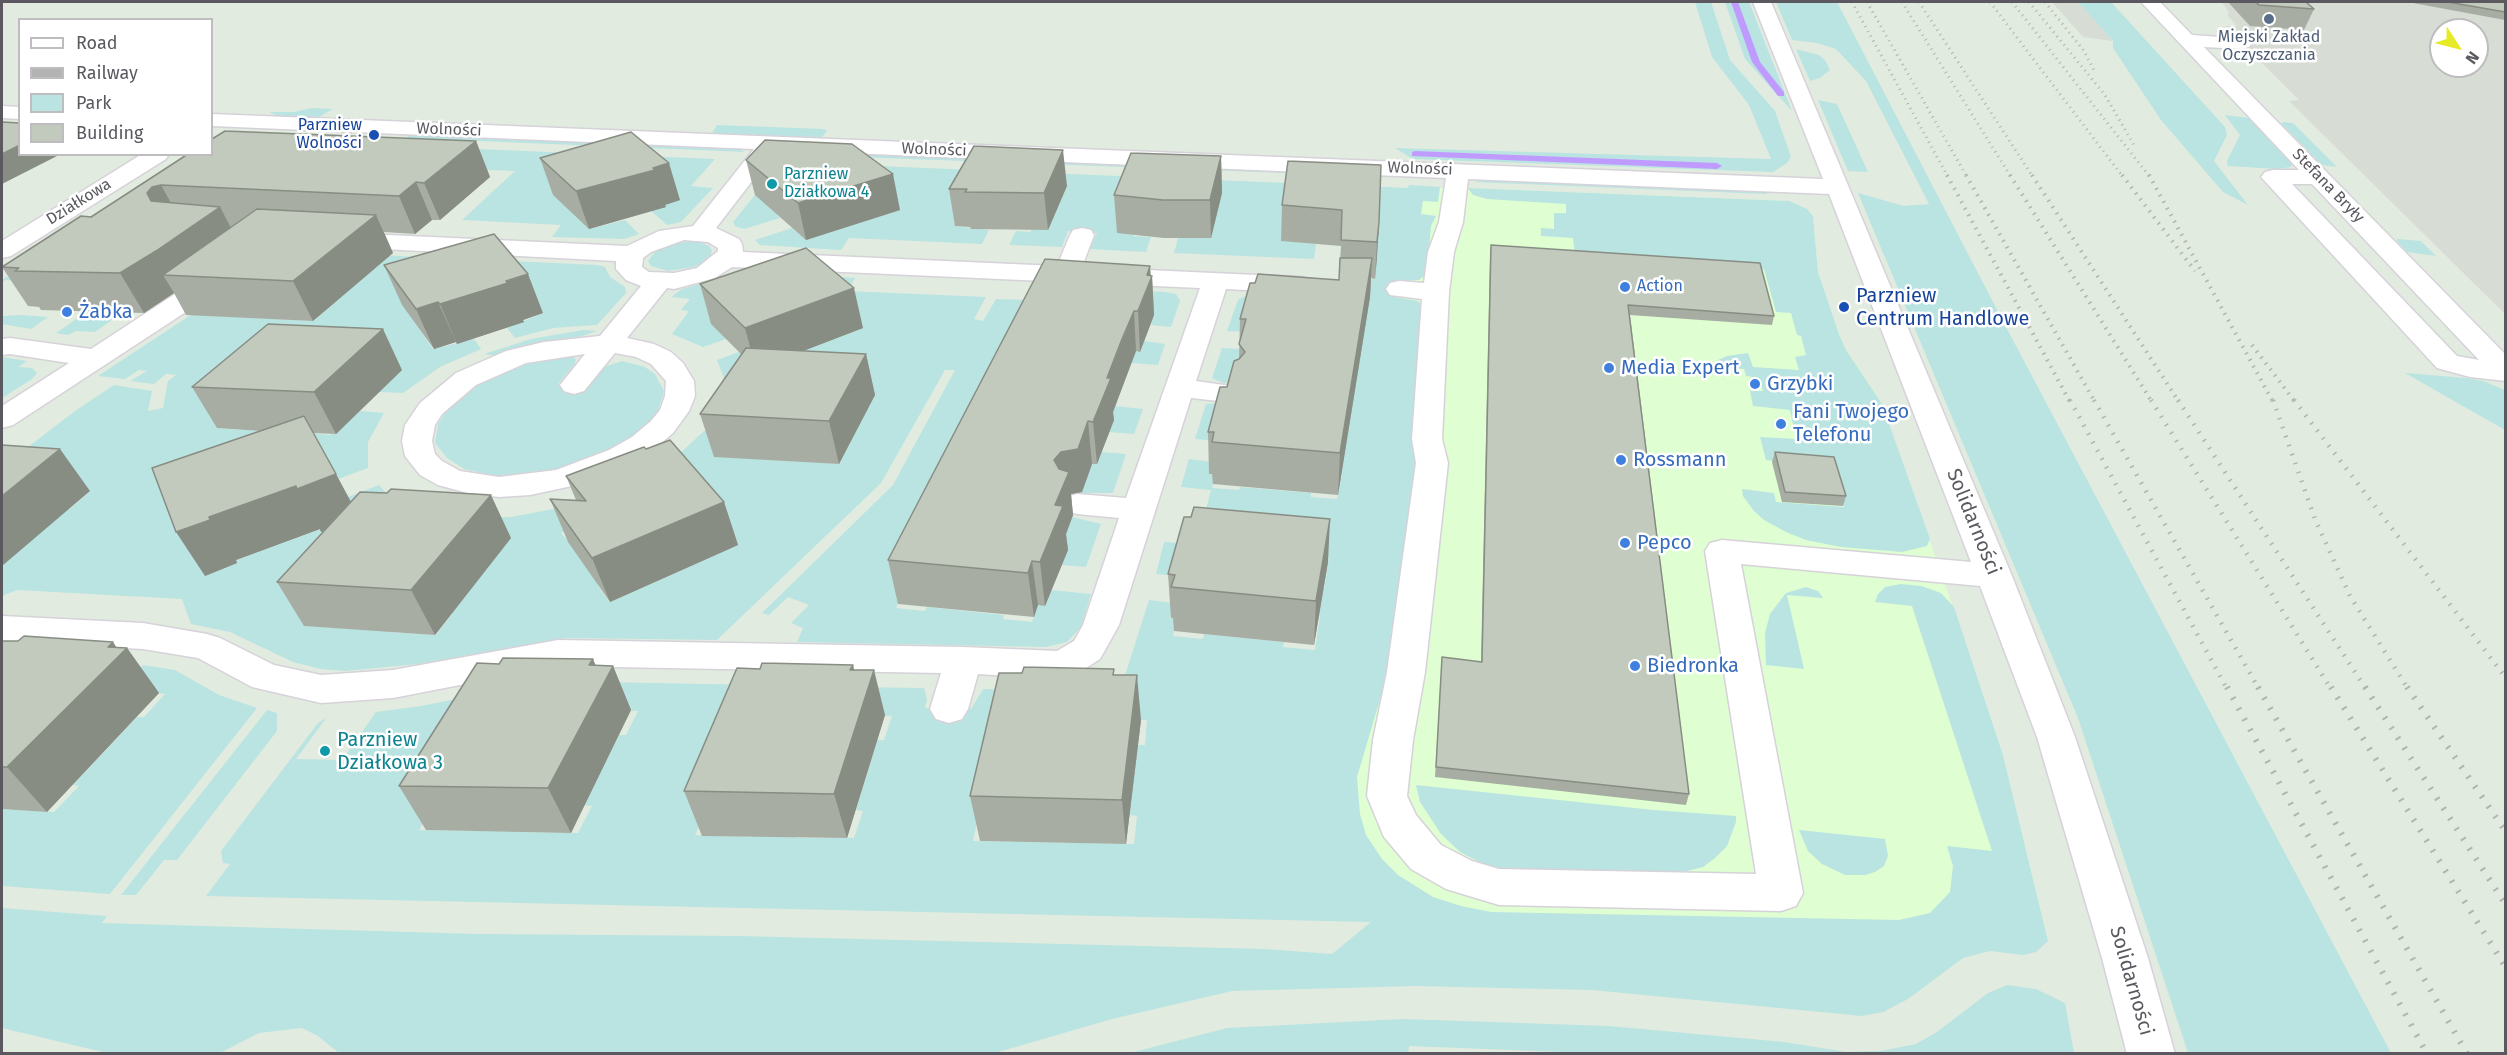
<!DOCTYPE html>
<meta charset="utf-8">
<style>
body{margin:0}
#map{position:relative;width:2507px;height:1055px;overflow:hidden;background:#e2ebdf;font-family:"Fira Sans",sans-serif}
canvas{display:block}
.frame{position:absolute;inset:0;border:3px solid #5c5860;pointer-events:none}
.legend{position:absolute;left:18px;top:18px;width:195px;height:138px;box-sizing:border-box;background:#fff;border:2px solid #bebcbf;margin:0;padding:8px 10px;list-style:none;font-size:18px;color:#5c5860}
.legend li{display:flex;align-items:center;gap:12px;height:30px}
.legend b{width:30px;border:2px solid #bebcbf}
.north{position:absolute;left:2429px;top:18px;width:60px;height:60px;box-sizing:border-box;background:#fff;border:2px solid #bebcbf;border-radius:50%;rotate:126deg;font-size:16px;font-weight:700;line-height:24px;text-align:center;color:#5c5860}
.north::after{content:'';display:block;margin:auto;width:21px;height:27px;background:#e7ea26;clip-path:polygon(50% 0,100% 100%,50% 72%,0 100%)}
</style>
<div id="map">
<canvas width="2507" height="1055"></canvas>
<div class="frame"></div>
<ul class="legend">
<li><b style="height:8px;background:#fff"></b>Road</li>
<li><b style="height:8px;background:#b4b3b4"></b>Railway</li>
<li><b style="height:16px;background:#bae4e1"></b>Park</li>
<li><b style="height:16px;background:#c2c9bd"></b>Building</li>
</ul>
<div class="north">N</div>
</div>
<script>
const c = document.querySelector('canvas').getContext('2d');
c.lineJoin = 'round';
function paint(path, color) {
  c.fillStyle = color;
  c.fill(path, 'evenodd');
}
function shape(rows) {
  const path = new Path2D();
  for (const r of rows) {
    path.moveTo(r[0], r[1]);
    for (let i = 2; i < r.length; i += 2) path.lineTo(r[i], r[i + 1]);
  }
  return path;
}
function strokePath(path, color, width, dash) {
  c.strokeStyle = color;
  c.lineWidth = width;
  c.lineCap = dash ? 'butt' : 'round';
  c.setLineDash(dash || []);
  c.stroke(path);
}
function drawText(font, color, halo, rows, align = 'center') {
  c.font = font + ' "Fira Sans",sans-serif';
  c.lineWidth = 5;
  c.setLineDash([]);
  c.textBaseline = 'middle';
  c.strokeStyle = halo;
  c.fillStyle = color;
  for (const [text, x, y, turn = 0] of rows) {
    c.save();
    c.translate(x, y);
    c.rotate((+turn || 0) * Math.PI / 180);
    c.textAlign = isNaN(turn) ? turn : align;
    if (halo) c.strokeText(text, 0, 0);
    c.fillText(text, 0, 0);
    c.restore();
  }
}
const commercial = shape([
 [1408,188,1468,188,1789,201,1810,212,1813,216,1818,272,1839,334,1846,350,1882,404,1977,676,2003,755,2048,941,1318,920]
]);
const industrial = shape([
 [2052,2,2078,2,2113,41,2083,37],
 [2222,2,2505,2,2505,314,2289,101,2299,100,2225,26,2237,26,2227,15,2229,13],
 [2441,30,2477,30,2477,66,2441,66]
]);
const green = shape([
 [1695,2,1711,2,1730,60,1775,111,1791,157,1787,163,1773,172,1413,159,1395,148,1771,159,1749,105,1712,57],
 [1725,2,1749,2,1792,111,1745,59],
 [1776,2,1837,2,2006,327,2391,1053,2188,1053,2078,718,1858,193,1904,206,1929,204,1866,81,1836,49,1817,43,1792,40],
 [2078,2,2111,2,2225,127,2227,135,2214,161,2248,205,2223,192,2161,120,2113,48,2113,41],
 [1796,49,1819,55,1825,60,1830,70,1820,78,1810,81],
 [1818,100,1837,104,1868,172,1848,171],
 [312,108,333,109,317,118,278,116,269,112,294,112],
 [2225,115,2249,118,2292,163,2291,167,2277,169,2228,166,2227,161,2240,135],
 [2284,122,2293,123,2337,167,2322,165,2281,123],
 [717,125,824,129,827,131,821,138,712,133],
 [411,135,736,148,745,152,406,138],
 [241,139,715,159,691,186,713,188,681,222,667,225,651,211,665,207,554,195,561,202,565,201,589,229,625,220,639,234,624,239,552,237,561,225,462,220,515,171,375,166,47,283,5,280,2,283,2,280,169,171,212,154],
 [830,152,1393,175,1393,177,830,156],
 [782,162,1408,188,1409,185,1440,187,1438,202,1423,201,1421,214,1436,216,1431,226,1427,274,1419,280,1397,281,1394,297,1418,301,1423,306,1417,462,1389,669,1357,777,1360,814,1366,835,1382,859,1398,875,1433,897,1461,906,1491,912,1899,920,1930,913,1950,892,1953,866,1947,846,1992,851,1912,606,1875,602,1878,594,1885,587,1901,584,1921,586,1941,593,1954,607,2003,755,2048,941,2036,952,2023,955,1990,951,1963,958,1908,999,1883,1012,1862,1016,1592,990,1415,986,1232,991,1112,1019,995,1053,340,1054,318,1036,302,1028,259,1033,220,1053,111,1054,2,1028,2,908,107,916,102,923,477,934,739,936,1265,949,1332,954,1371,922,206,896,230,864,223,863,221,851,318,723,327,717,296,759,342,760,376,712,421,706,538,683,435,802,419,830,476,831,482,821,522,832,578,833,592,806,584,805,619,735,626,735,638,711,609,710,602,682,808,686,707,807,695,835,751,837,756,826,798,838,854,838,863,811,856,810,877,740,884,740,892,716,862,715,849,687,924,688,927,699,925,708,971,709,983,689,1057,691,1001,742,986,813,979,813,973,841,1134,844,1137,816,1129,815,1138,745,1145,745,1147,720,1117,719,1120,691,1149,600,1174,603,1170,618,1177,619,1173,636,1203,639,1204,634,1284,642,1283,647,1315,650,1320,616,1310,615,1324,589,1329,558,1300,556,1181,576,1156,574,1164,542,1197,544,1211,490,1181,487,1189,459,1213,462,1210,474,1215,475,1212,488,1239,490,1240,487,1311,493,1311,497,1337,499,1342,473,1333,471,1345,451,1349,427,1218,441,1195,439,1206,404,1226,403,1232,383,1223,383,1212,378,1222,348,1243,349,1247,332,1227,331,1238,300,1243,297,1353,278,1375,279,1344,246,1282,231,1281,240,1316,244,1314,259,1174,253,1178,238,1211,237,1213,228,1134,234,1133,236,1151,237,1146,252,1090,249,1097,233,1068,231,1062,247,1009,245,1016,231,1030,232,1059,195,1063,195,1067,187,1036,185,955,226,989,230,982,244,849,238,841,250,760,245,755,240,792,228,799,234,878,214,880,216,899,210,774,211,780,218,744,229,735,226,733,222],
 [1487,179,1769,190,1770,192,1766,194,1474,182],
 [1468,188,1789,201,1807,209,1813,216,1818,272,1839,334,1846,350,1882,404,1930,539,1927,546,1902,552,1841,547,1806,540,1786,532,1764,520,1754,511,1743,496,1742,489,1774,493,1776,502,1844,507,1832,467,1766,460,1760,437,1796,439,1790,410,1753,406,1750,391,1763,391,1759,378,1746,376,1744,369,1719,367,1715,364,1718,360,1727,356,1748,353,1753,367,1799,370,1795,357,1806,355,1801,336,1797,335,1791,313,1776,312,1764,269,1575,256,1573,238,1541,236,1541,228,1554,229,1554,213,1566,213,1566,204,1487,199,1473,195],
 [2398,239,2421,241,2436,256,2407,252,2396,240],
 [692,241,702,243,709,246,712,251,710,257,703,263,693,267,668,271,651,266,648,261,657,249,668,245],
 [357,254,597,265,605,267,610,277,625,287,626,293,597,325,553,328,515,338,507,328,543,313,403,305,433,349,474,339,481,349,440,367,403,393,380,392,218,428,241,430,245,426,330,435,344,421,349,421,360,411,384,413,368,442,368,468,338,479,180,511,237,563,236,560,320,529,322,532,352,520,348,497,379,485,389,496,305,626,351,629,357,621,390,632,436,635,452,614,446,613,483,518,511,517,569,506,586,522,561,533,604,583,598,586,609,602,655,582,677,456,704,431,730,431,814,462,839,464,852,439,854,418,863,418,874,395,725,381,717,360,739,352,842,336,862,328,720,332,726,339,703,347,672,334,689,311,681,310,690,299,671,297,682,289,743,272,855,278,848,291,986,297,974,319,983,321,996,299,1030,300,1056,286,1166,292,1176,294,1180,301,1171,327,1151,325,1153,316,1135,351,1141,351,1144,341,1165,344,1158,365,1131,363,1115,406,1143,409,1134,434,1109,432,1114,420,1092,464,1097,464,1102,452,1126,454,1113,493,1082,493,1072,517,1101,524,1086,567,1061,565,912,576,896,608,925,611,927,607,1004,615,1003,619,1032,622,1038,605,1051,590,1091,594,1081,627,1067,642,1046,647,797,642,803,628,791,623,809,605,788,597,769,615,762,613,893,485,955,370,945,370,881,483,717,640,567,638,417,664,346,671,321,669,293,662,230,632,191,624,182,599,17,590,2,596,2,566,64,508,70,509,89,492,2,456,15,457,75,411,114,385,152,391,148,411,163,408,168,381,176,375,166,374,154,384,130,381,147,371,139,370,125,379,98,376,212,301,216,316,314,321,327,309],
 [106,311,123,312,95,332,76,331,68,335,56,333,85,313,102,314],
 [21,315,48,317,31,329,2,324,2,316],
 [583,330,597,331,582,336,539,343,496,356,484,354,531,339],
 [572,355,576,360,574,365,557,385,591,386,589,384,604,367,622,361,645,367,655,374,664,391,658,411,639,433,610,452,573,467,534,475,496,476,464,469,447,458,435,443,438,424,451,404,477,384,509,370,544,359],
 [2,357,27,361,18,367,32,368,37,373,32,379,2,398],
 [2405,373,2466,378,2483,381,2505,390,2505,430],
 [1806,587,1818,591,1823,598,1787,595,1804,669,1766,665,1765,633,1770,614,1786,593],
 [143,665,175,670,219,695,257,708,110,894,2,886,2,809,54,812,79,786,73,785,137,717,144,717,165,694,141,691,123,685],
 [267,710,277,713,277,731,177,860,164,860,136,895,121,895],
 [1416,785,1654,810,1736,816,1736,822,1727,846,1715,858,1703,867,1687,871,1661,874,1503,869,1481,863,1460,852,1441,834,1420,802],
 [1799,830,1885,839,1888,856,1884,866,1875,872,1865,875,1845,875,1822,864,1808,851],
 [2007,985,2036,989,2065,1003,2074,1053,1612,1054,1409,1046,1408,1054,1130,1053,1227,1028,1403,1019,1609,1026,1784,1042,1847,1052,1880,1051,1916,1044,1937,1032,1988,993]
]);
const stream = shape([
 [1731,2,1738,2,1760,62,1784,92,1784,96,1778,96,1752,62,1731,2],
 [1415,151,1717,163,1722,166,1717,169,1412,156,1412,152,1415,151]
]);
const minor = shape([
 [1753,2,1771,2,2012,576,2075,737,2148,958,2175,1054,2127,1054,2102,958,2037,737,1980,586,1741,564,1803,893,1796,906,1781,911,1499,905,1446,889,1411,869,1384,837,1367,796,1373,740,1387,672,1416,463,1412,439,1422,299,1390,295,1386,289,1390,283,1399,281,1424,283,1428,252,1439,222,1446,178,776,150,716,228,739,239,742,244,743,252,1057,266,1070,235,1073,230,1082,228,1091,230,1094,235,1082,267,1301,277,1310,279,1314,285,1310,291,1301,293,1226,289,1196,381,1238,387,1243,393,1238,399,1228,402,1191,398,1119,625,1100,659,1083,670,1053,679,978,674,968,709,962,719,949,723,936,719,930,709,941,673,558,666,393,698,321,703,252,687,198,658,143,649,2,641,2,616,143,623,207,634,220,638,274,665,321,675,393,670,558,640,963,647,1057,651,1074,641,1083,625,1119,518,1077,514,1066,511,1061,504,1066,497,1077,494,1126,498,1200,288,732,267,715,278,674,289,667,288,627,338,654,344,671,352,683,363,694,381,695,396,689,411,673,433,654,449,631,464,572,486,530,495,499,497,471,494,438,485,420,475,405,456,402,441,405,425,420,403,456,373,506,351,544,342,600,336,641,286,626,280,616,269,616,261,344,247,335,245,332,240,335,235,344,233,627,246,659,231,693,226,754,149,212,126,212,114,1823,179,1753,2],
 [1468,179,1829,194,1971,562,1722,540,1710,543,1705,551,1756,874,1499,869,1472,861,1441,845,1416,815,1407,796,1413,740,1425,672,1448,463,1442,439,1449,292,1454,252,1463,222,1468,179],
 [684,240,708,242,718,248,718,251,697,268,674,273,649,272,642,267,643,258,651,252,684,240],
 [615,353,636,357,651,364,666,381,665,396,660,410,651,421,632,437,609,450,556,470,499,477,460,471,442,461,435,454,432,441,435,425,442,414,476,385,526,363,585,354,560,385,564,391,574,394,584,391,615,353],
 [2141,2,2160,2,2192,35,2249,39,2252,43,2249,47,2242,49,2204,47,2506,355,2506,381,2470,377,2437,368,2261,177,2265,172,2273,170,2299,170,2141,2],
 [2292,184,2312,184,2479,360,2457,356,2292,184],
 [2,106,20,107,20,119,2,118,2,106],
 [142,154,169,154,166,159,11,256,2,258,2,241,142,154],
 [216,270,225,273,229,278,198,304,13,425,2,428,2,406,69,363,10,354,2,355,2,339,10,338,91,349,207,273,216,270]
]);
const railFar3 = shape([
 [1852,2,1948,177],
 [1867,2,1967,177],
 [1902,2,2011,177],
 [1919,2,2033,177],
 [1990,2,2123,177],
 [2012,2,2150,177],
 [2029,2,2105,95,2135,147],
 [2045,2,2084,51,2095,72]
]);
const railFar2 = shape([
 [1947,175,2070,402],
 [1966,175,2095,402],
 [2010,175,2152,402],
 [2032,175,2179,402],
 [2122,175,2195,271],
 [2149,175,2273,402],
 [2252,345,2295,402]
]);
const railFar1 = shape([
 [2070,400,2227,689],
 [2094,400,2259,689],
 [2151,400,2331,689],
 [2178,400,2366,689],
 [2273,400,2315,519,2350,596,2408,689],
 [2294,400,2506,678]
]);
const rail = shape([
 [2227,687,2427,1054],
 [2258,687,2467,1054],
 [2331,687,2506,968],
 [2365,687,2506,905],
 [2407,687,2506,832]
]);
const wall = shape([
 [2228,2,2306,2,2314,9,2304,30,2250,26],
 [2414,2,2505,2,2505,20,2413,3],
 [476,141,490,177,440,220,432,220,415,234,384,232,393,253,313,321,186,315,174,293,144,313,41,310,39,307,28,306,2,267,91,217,188,154],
 [1221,156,1222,193,1211,238,1164,238,1117,233,1114,195],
 [540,158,680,200,665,205,666,207,589,229,553,195],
 [746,160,900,210,806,240,755,195],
 [1288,161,1379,222,1375,279,1371,278,1370,297,1338,495,1213,484,1212,474,1209,474,1208,432,1239,359,1240,319,1255,283,1339,280,1341,246,1281,241,1282,205],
 [1067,186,1048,230,971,229,970,227,955,226,949,189],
 [1491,245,1774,316,1772,325,1630,315,1689,794,1686,805,1435,777,1442,657,1481,662,1490,254],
 [384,265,543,313,523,320,524,322,457,344,456,342,434,349,402,305],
 [1150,266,1150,276,1152,276,1154,315,1140,352,1136,351,1125,380,1113,412,1114,420,1097,464,1092,464,1082,492,1071,494,1073,515,1066,534,1068,550,1045,606,1038,605,1034,617,898,604,888,560],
 [700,284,863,328,803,351,866,354,875,395,839,464,714,457,700,414,742,355,711,324],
 [402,370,336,434,313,433,351,502,511,538,435,635,304,626,277,582,324,531,321,532,320,529,236,560,237,563,205,576,262,431,217,428,192,387],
 [646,449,724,502,738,545,610,602,568,542,550,499,576,500,566,476],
 [1775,452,1846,496,1843,506,1782,502,1772,462],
 [1328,562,1314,645,1174,631,1173,618,1171,618,1168,574],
 [2,641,127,648,159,693,47,812,2,809],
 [596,665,613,666,631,710,571,833,426,830,399,786],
 [854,670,885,715,847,838,702,836,684,791],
 [1115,675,1141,720,1126,844,980,841,970,796]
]);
const shadedWall = shape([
 [476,141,490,177,440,220,424,183],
 [20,145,20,154,61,154,2,184,2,154],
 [1063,150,1067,186,1048,230,1044,193],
 [1221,156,1222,193,1211,238,1210,200],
 [669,163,680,200,665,205,666,207,589,229,576,191],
 [893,174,900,210,806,240,798,203],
 [416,182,432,220,415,234,399,196],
 [161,185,182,223,168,231,147,193,152,187],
 [220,207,240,245,163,275,174,293,144,313,120,273],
 [376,215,393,253,313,321,293,281],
 [1379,222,1377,258,1375,279,1377,242],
 [1372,258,1370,297,1338,495,1340,453],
 [1150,266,1151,278,1152,276,1154,315,1140,352,1138,311],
 [528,274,543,313,523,320,524,322,457,344,440,304],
 [854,288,863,328,756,369,745,328],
 [438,302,456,342,434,349,416,309],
 [1134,311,1136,351,1113,412,1114,420,1097,464,1093,422,1107,378],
 [383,329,402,370,336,434,314,392],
 [866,354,875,395,839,464,829,421],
 [1088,421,1092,464,1082,492,1071,494,1073,515,1066,534,1068,550,1045,606,1040,562,1055,505,1054,460],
 [60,449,90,491,2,566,2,496],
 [336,474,359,517,321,532,320,529,236,560,237,563,205,576,176,532,209,517,296,486],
 [491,495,511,538,435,635,411,590],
 [724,502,738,545,610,602,592,558],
 [1330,519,1328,562,1314,645,1316,601],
 [1032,561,1038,605,1034,617,1028,573],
 [113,642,121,654,127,648,159,693,47,812,7,767,108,647],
 [593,659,603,683,613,666,631,710,571,833,548,788,589,665],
 [853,665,863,704,874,670,885,715,847,838,834,794,850,670],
 [1137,675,1141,720,1126,844,1122,800]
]);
const building = shape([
 [2256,2,2306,2,2314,9,2259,5,2256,2],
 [2448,2,2505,2,2505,12,2448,2],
 [2,122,20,123,20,145,2,154,2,122],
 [225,131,476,141,424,183,416,182,399,196,161,185,152,187,147,193,151,201,220,207,156,251,120,273,15,271,19,268,2,267,81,216,91,217,188,154,212,154,212,139,225,131],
 [631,132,669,163,653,168,655,170,576,191,540,158,631,132],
 [765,140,852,144,893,174,798,203,746,160,765,140],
 [974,146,1063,150,1044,193,965,192,967,189,949,189,974,146],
 [1131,153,1221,156,1210,200,1163,200,1114,195,1131,153],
 [1288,161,1381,165,1379,222,1377,242,1341,240,1342,210,1282,205,1288,161],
 [257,209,376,215,293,281,163,275,257,209],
 [494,234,528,274,506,281,508,283,440,304,438,302,416,309,384,265,494,234],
 [1491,245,1760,263,1774,316,1628,305,1689,794,1436,767,1442,657,1482,662,1491,245],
 [806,248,854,288,745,328,700,284,806,248],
 [1340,258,1372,258,1340,453,1212,442,1214,432,1208,432,1220,387,1227,387,1234,361,1239,359,1245,352,1239,344,1246,319,1240,319,1250,283,1255,283,1258,274,1339,280,1340,258],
 [1045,259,1150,266,1147,275,1152,276,1138,311,1134,311,1122,339,1107,378,1111,378,1093,422,1088,421,1078,449,1061,452,1054,460,1059,469,1069,472,1055,505,1063,506,1040,562,1032,561,1028,573,888,560,1045,259],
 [268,324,383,329,314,392,192,387,268,324],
 [746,348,866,354,829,421,700,414,746,348],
 [304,416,336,474,297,489,296,486,209,517,210,520,176,532,152,468,304,416],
 [670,440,724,502,592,558,550,499,586,501,566,476,644,447,646,449,670,440],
 [2,445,60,449,2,496,2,445],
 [1775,452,1834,457,1846,496,1785,492,1775,452],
 [391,489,491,495,411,590,277,582,360,492,387,493,391,489],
 [1194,507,1330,519,1316,601,1171,587,1175,575,1168,574,1184,517,1191,517,1194,507],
 [24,636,113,642,108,647,127,648,7,767,2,767,2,641,18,641,24,636],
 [503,658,593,659,589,665,613,666,548,788,399,786,477,663,499,664,503,658],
 [762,663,853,665,850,670,874,670,834,794,684,791,737,668,760,669,762,663],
 [1024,667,1114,669,1113,675,1137,675,1122,800,970,796,999,673,1022,673,1024,667]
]);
const markers = [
 [2269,19,6,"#5c6f8a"],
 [374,135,6,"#1a4fb4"],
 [772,184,6,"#0f9aa8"],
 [1625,287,6,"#3f7fe0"],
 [1844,307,6,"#1a4fb4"],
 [67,312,6,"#3f7fe0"],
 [1609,368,6,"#3f7fe0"],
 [1755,384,6,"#3f7fe0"],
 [1781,424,6,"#3f7fe0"],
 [1621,460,6,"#3f7fe0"],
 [1625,543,6,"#3f7fe0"],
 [1635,666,6,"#3f7fe0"],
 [325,751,6,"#0f9aa8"]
];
const farServicenames = [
 ["Miejski Zakład",2269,38],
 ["Oczyszczania",2269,56]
];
const farTransitnames = [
 ["Parzniew",362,126],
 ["Wolności",362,144]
];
const farStreetnames = [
 ["Wolności",449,130,2],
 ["Wolności",934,150,2],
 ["Wolności",1420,169,2],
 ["Stefana Bryły",2328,186,46],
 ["Działkowa",79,202,-32]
];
const farCulturenames = [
 ["Parzniew",784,175],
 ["Działkowa 4",784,193]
];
const farShopnames = [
 ["Action",1637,287]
];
const transitNames = [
 ["Parzniew",1856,296],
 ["Centrum Handlowe",1856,319]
];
const shopNames = [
 ["Żabka",79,312],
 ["Media Expert",1621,368],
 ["Grzybki",1767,384],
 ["Fani Twojego",1793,412],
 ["Telefonu",1793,435],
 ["Rossmann",1633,460],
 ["Pepco",1637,543],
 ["Biedronka",1647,666]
];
const streetNames = [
 ["Solidarności",1973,522,68],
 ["Solidarności",2131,981,74]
];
const cultureNames = [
 ["Parzniew",337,740],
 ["Działkowa 3",337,763]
];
paint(commercial, '#dffed1');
paint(industrial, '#d7dcd4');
paint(green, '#bae4e1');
paint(stream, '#c09bff');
strokePath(minor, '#d6d2d9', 3);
paint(minor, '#fff');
strokePath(railFar3, '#b4b3b4', 3, [1, 4.5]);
strokePath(railFar2, '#b4b3b4', 4, [1.5, 6]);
strokePath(railFar1, '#b4b3b4', 4.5, [1.5, 8]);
strokePath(rail, '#b4b3b4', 6, [2, 10]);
paint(wall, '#a7ada3');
paint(shadedWall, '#888d84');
paint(building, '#c2c9bd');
strokePath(building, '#888d84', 1.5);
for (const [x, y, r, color] of markers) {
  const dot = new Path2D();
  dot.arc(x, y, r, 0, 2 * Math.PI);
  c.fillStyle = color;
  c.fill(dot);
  strokePath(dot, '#fff', 2);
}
drawText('16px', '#4e5e75', '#fff', farServicenames);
drawText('16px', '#164399', '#fff', farTransitnames, 'right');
drawText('16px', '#5c5860', '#fff', farStreetnames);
drawText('16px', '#0d838f', '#fff', farCulturenames, 'left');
drawText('16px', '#366cbe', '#fff', farShopnames, 'left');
drawText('20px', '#164399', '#fff', transitNames, 'left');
drawText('20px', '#366cbe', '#fff', shopNames, 'left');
drawText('20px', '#5c5860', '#fff', streetNames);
drawText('20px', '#0d838f', '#fff', cultureNames, 'left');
</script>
